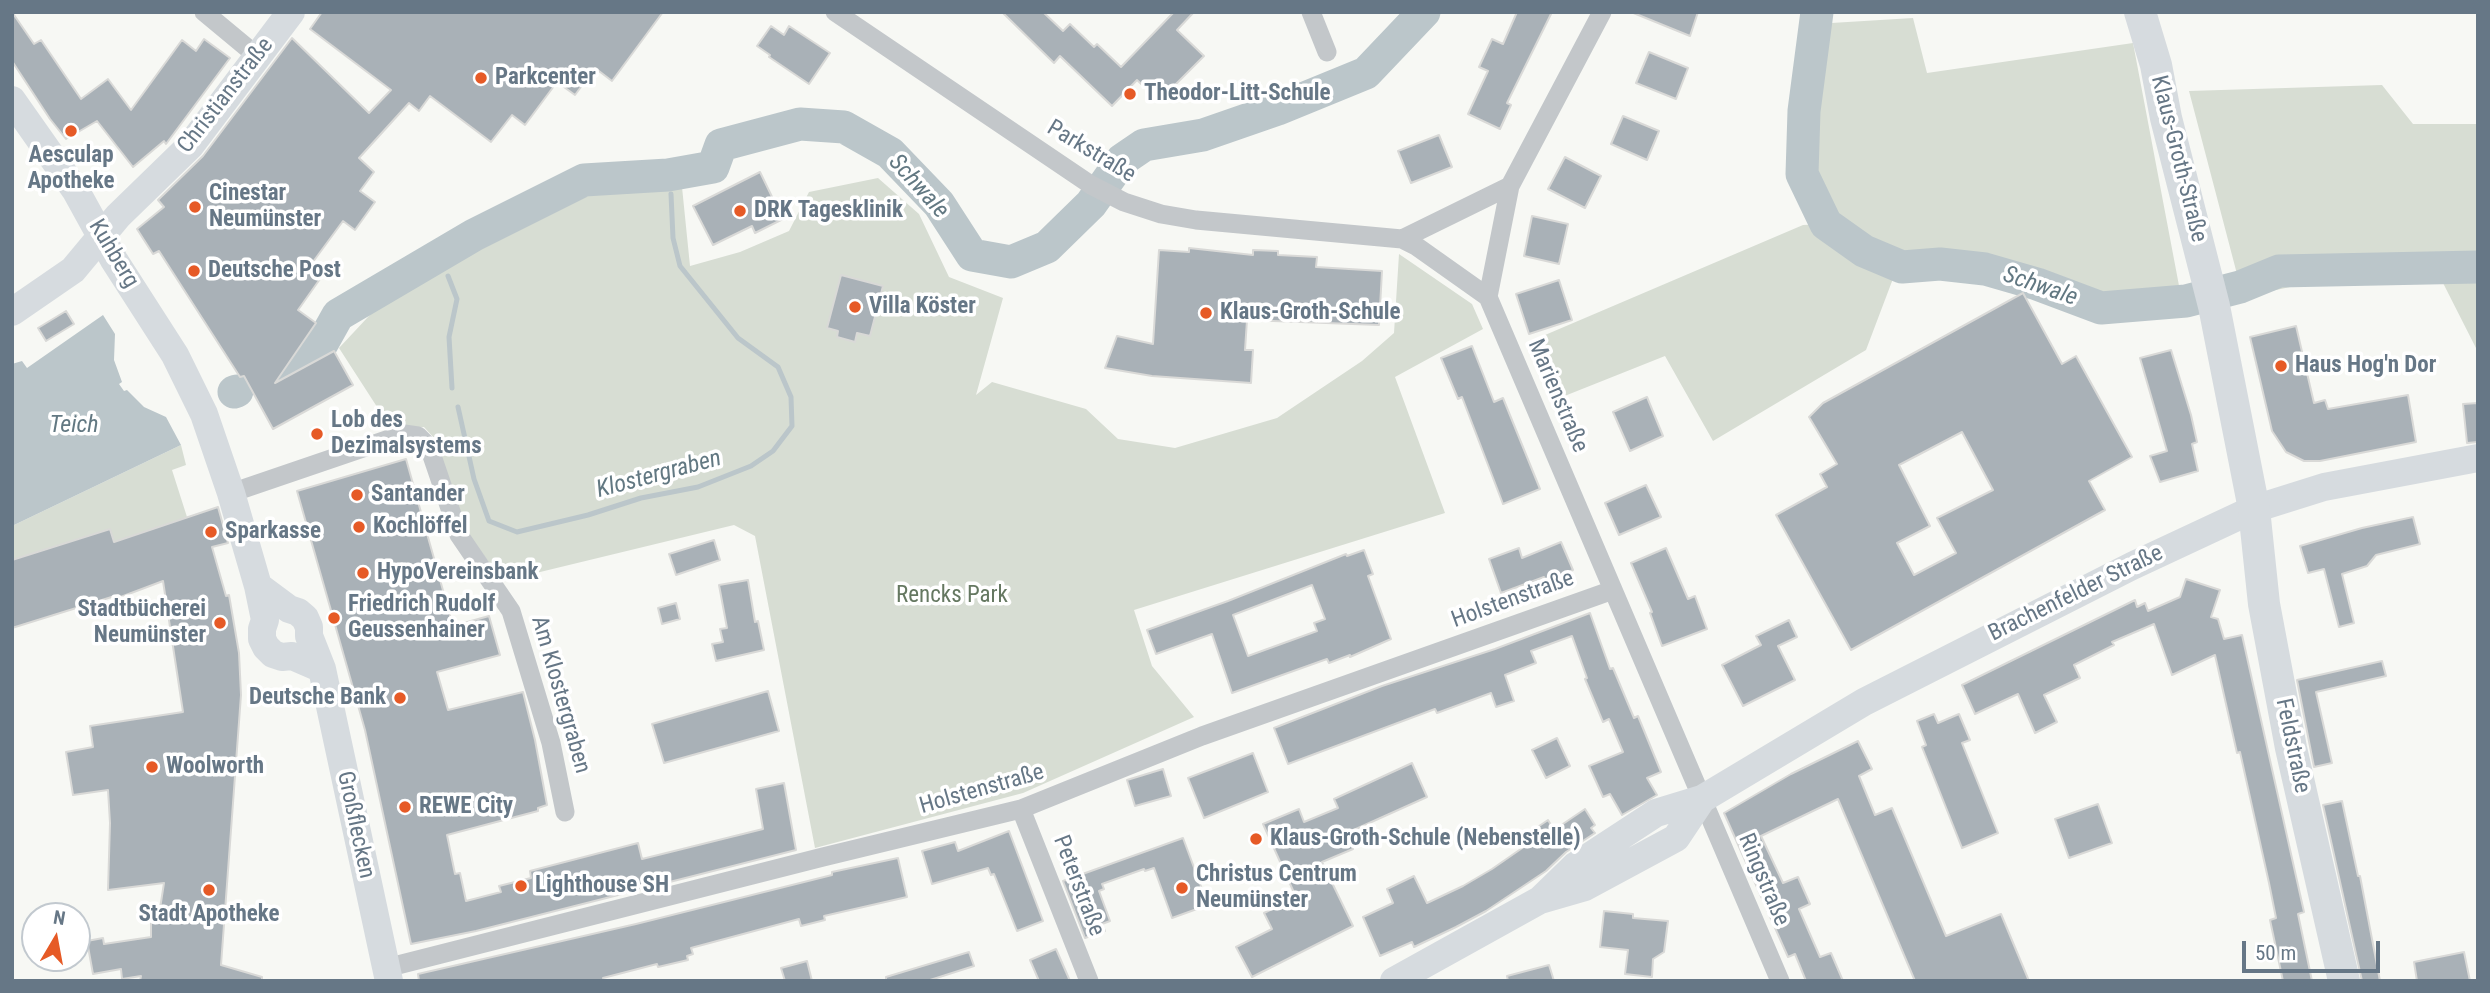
<!DOCTYPE html>
<meta charset="utf-8">
<style>
body{margin:0}
#map{position:relative;width:2490px;height:993px;overflow:hidden;background:#f7f8f4;font-family:"Roboto Condensed",sans-serif}
canvas{display:block}
.frame{position:absolute;inset:0;border:14px solid #667786;pointer-events:none}
.north{position:absolute;left:21px;top:902px;width:70px;height:70px;box-sizing:border-box;background:#fff;border:2px solid #c2c9cf;border-radius:50%;rotate:10deg;font-size:19px;font-weight:700;line-height:28px;text-align:center;color:#667786}
.north::after{content:'';display:block;margin:auto;width:24px;height:32px;background:#e65a26;clip-path:polygon(50% 0,100% 100%,50% 72%,0 100%)}
.scale{position:absolute;left:2242px;top:941px;width:138px;height:32px;box-sizing:border-box;border:4px solid #667786;border-top:0;padding-left:9px;font-size:21px;line-height:24px;white-space:nowrap;color:#667786;-webkit-text-stroke:5px #fff;paint-order:stroke}
</style>
<div id="map">
<canvas width="2490" height="993"></canvas>
<div class="frame"></div>
<div class="north">N</div>
<div class="scale">50 m</div>
</div>
<script>
const c = document.querySelector('canvas').getContext('2d');
c.lineJoin = 'round';
function paint(path, color) {
  c.fillStyle = color;
  c.fill(path, 'evenodd');
}
function shape(rows) {
  const path = new Path2D();
  for (const r of rows) {
    path.moveTo(r[0], r[1]);
    for (let i = 2; i < r.length; i += 2) path.lineTo(r[i], r[i + 1]);
  }
  return path;
}
function strokePath(path, color, width, dash) {
  c.strokeStyle = color;
  c.lineWidth = width;
  c.lineCap = dash ? 'butt' : 'round';
  c.setLineDash(dash || []);
  c.stroke(path);
}
function drawText(font, color, halo, rows, align = 'center') {
  c.font = font + ' "Roboto Condensed",sans-serif';
  c.lineWidth = 7;
  c.setLineDash([]);
  c.textBaseline = 'middle';
  c.strokeStyle = halo;
  c.fillStyle = color;
  for (const [text, x, y, turn = 0] of rows) {
    c.save();
    c.translate(x, y);
    c.rotate((+turn || 0) * Math.PI / 180);
    c.textAlign = isNaN(turn) ? turn : align;
    if (halo) c.strokeText(text, 0, 0);
    c.fillText(text, 0, 0);
    c.restore();
  }
}
const green = shape([
 [1913,18,1927,73,2133,43,2184,312,2090,315,2030,287,1981,273,1894,276,1866,350,1713,441,1665,356,1552,401,1531,341,1803,225,1825,224,1802,174,1804,111,1815,24],
 [2382,85,2413,124,2478,124,2478,352,2442,281,2309,283,2243,297,2189,91],
 [878,178,919,214,949,277,1003,298,976,395,992,382,1086,409,1118,439,1175,448,1277,418,1362,361,1394,333,1399,254,1472,304,1483,329,1395,377,1445,513,1134,610,1152,666,1194,717,1023,793,815,848,755,536,734,525,503,581,463,528,434,438,424,427,390,427,339,348,382,302,474,240,590,190,645,186,682,187,690,266,740,252,789,231,809,192],
 [181,445,186,465,172,470,187,517,114,542,110,529,12,560,12,526]
]);
const water = shape([
 [103,315,115,334,114,360,122,382,119,384,124,391,127,390,144,407,166,417,181,445,12,526,12,364,22,361,27,368]
]);
const stream = shape([
 [448,276,457,299,449,337,452,388],
 [458,407,474,479,489,521,517,532,588,515,641,498,698,487,751,466,773,451,792,426,791,397,778,367,738,338,680,266,673,238,671,194]
]);
const river = shape([
 [1817,12,1804,111,1802,174,1826,224,1864,251,1902,267,1940,264,1985,269,2037,284,2101,308,2186,301,2240,287,2279,271,2478,267],
 [269,376,319,349,338,315,474,235,584,180,668,175,713,167,721,145,800,124,844,127,890,153,939,204,972,255,1011,262,1047,247,1091,204,1122,160,1144,145,1203,135,1278,109,1366,73,1424,12],
 [234,392,237,391]
]);
const building = shape([
 [12,12,34,44,41,40,81,99,108,79,131,110,182,40,196,51,204,39,230,58,166,144,164,141,133,167,97,121,66,139,50,119,12,61,12,12],
 [322,12,663,12,612,81,595,68,575,95,557,82,525,125,512,115,491,142,430,96,419,111,409,103,359,158,374,172,360,191,375,202,355,230,343,221,307,270,320,279,298,310,316,323,275,383,334,351,353,385,273,429,244,376,240,377,159,251,153,254,137,229,164,207,158,200,203,156,292,38,369,113,391,90,310,29,322,12],
 [1002,12,1043,12,1063,31,1070,24,1094,47,1097,44,1121,67,1174,12,1194,12,1177,30,1204,56,1168,92,1166,90,1157,99,1137,80,1112,106,1060,56,1054,63,1002,12],
 [1517,12,1552,12,1507,103,1511,105,1500,129,1468,114,1488,71,1479,67,1492,39,1503,44,1517,12],
 [1631,12,1698,12,1690,36,1631,12],
 [771,26,784,35,789,26,830,53,809,84,769,57,770,55,757,46,771,26],
 [1649,52,1688,68,1676,99,1636,83,1649,52],
 [1623,116,1659,131,1647,160,1611,144,1623,116],
 [1439,135,1452,167,1411,183,1398,151,1439,135],
 [1565,157,1601,176,1585,208,1548,189,1565,157],
 [760,172,775,203,779,201,787,217,755,233,752,226,713,245,693,206,760,172],
 [1532,216,1568,224,1559,264,1524,256,1532,216],
 [1189,248,1253,255,1253,250,1278,251,1278,255,1317,257,1316,267,1382,271,1379,325,1247,320,1245,350,1253,350,1251,383,1152,376,1105,368,1117,336,1153,344,1159,250,1189,252,1189,248],
 [841,275,883,286,870,336,857,333,855,342,837,337,838,331,827,328,841,275],
 [1559,280,1572,320,1529,334,1516,294,1559,280],
 [2023,293,2062,364,2076,356,2132,457,2089,481,2105,510,1851,650,1776,515,1827,487,1820,474,1837,464,1809,417,1823,403,2023,293],
 [1962,432,1993,490,1937,518,1956,553,1914,575,1897,543,1930,526,1899,465,1962,432],
 [66,311,74,324,46,341,38,328,66,311],
 [2296,326,2314,403,2325,400,2328,409,2408,395,2416,442,2320,461,2304,461,2286,452,2272,431,2250,337,2296,326],
 [1472,346,1494,402,1503,398,1540,489,1503,504,1462,397,1458,399,1441,358,1472,346],
 [2171,350,2191,415,2197,442,2192,444,2198,471,2160,482,2150,456,2167,451,2140,358,2171,350],
 [1647,397,1663,436,1630,451,1613,412,1647,397],
 [2478,403,2478,442,2467,443,2463,404,2478,403],
 [406,459,453,626,489,616,500,655,437,672,448,710,523,692,535,740,547,805,538,808,538,811,447,835,455,874,460,873,466,901,501,892,499,886,531,878,530,871,638,843,642,859,763,829,756,789,784,783,796,850,476,931,411,944,365,730,297,491,406,459],
 [1646,485,1661,517,1619,535,1605,503,1646,485],
 [218,507,228,543,212,547,226,596,229,595,239,653,241,695,221,965,262,977,262,981,140,981,141,976,122,979,121,969,93,974,87,941,103,938,104,944,151,937,151,914,159,915,164,883,108,890,110,823,108,790,73,795,66,752,93,747,90,726,183,712,163,581,118,598,118,595,12,628,12,560,110,529,114,542,218,507],
 [2413,517,2420,544,2376,555,2367,566,2342,574,2354,623,2339,627,2324,569,2308,573,2300,546,2362,528,2413,517],
 [714,540,720,560,676,575,669,554,714,540],
 [1561,542,1573,570,1546,582,1544,577,1501,593,1489,559,1519,548,1522,558,1561,542],
 [1666,548,1688,599,1695,596,1707,629,1662,646,1650,613,1652,612,1631,563,1666,548],
 [1364,550,1373,574,1368,576,1391,639,1350,657,1350,655,1329,663,1327,659,1232,693,1212,634,1156,654,1147,630,1228,601,1346,554,1347,556,1364,550],
 [1312,585,1325,619,1314,623,1317,631,1248,656,1233,615,1312,585],
 [2186,579,2220,590,2211,617,2218,619,2224,639,2242,635,2304,912,2298,914,2312,981,2283,981,2270,920,2276,918,2269,883,2240,752,2237,753,2215,655,2172,675,2154,624,2112,642,2114,645,2074,665,2080,678,2044,695,2057,722,2035,733,2018,694,1975,714,1962,685,2135,600,2137,607,2145,603,2148,611,2180,597,2186,579],
 [748,580,755,622,758,621,764,650,716,661,712,644,723,642,720,629,727,628,719,585,748,580],
 [676,603,680,619,662,624,658,608,676,603],
 [1590,613,1610,669,1613,668,1634,718,1638,716,1661,772,1647,778,1657,795,1622,815,1610,794,1603,797,1589,766,1623,752,1609,719,1603,722,1585,679,1587,678,1572,636,1531,651,1536,663,1505,675,1514,701,1496,707,1491,693,1437,713,1435,709,1288,764,1274,728,1382,686,1495,649,1590,613],
 [1789,620,1797,637,1778,646,1795,680,1743,706,1722,665,1755,648,1761,645,1756,636,1789,620],
 [2382,661,2386,676,2316,692,2332,763,2314,767,2297,680,2382,661],
 [768,691,779,731,664,763,652,724,768,691],
 [1934,714,1938,723,1959,714,1970,740,1962,743,1998,833,1962,848,1922,747,1926,745,1917,721,1934,714],
 [1557,738,1570,766,1546,778,1532,750,1557,738],
 [1858,741,1872,769,1859,776,1875,815,1892,808,1946,936,2001,914,2029,981,1915,981,1838,799,1761,836,1783,883,1798,877,1810,904,1799,909,1820,957,1831,953,1843,981,1806,981,1795,954,1788,957,1724,813,1791,774,1858,741],
 [1253,753,1268,792,1204,818,1188,778,1253,753],
 [1412,763,1427,797,1347,833,1353,849,1322,862,1353,926,1252,977,1236,947,1272,929,1264,913,1296,897,1263,824,1299,809,1304,822,1338,808,1334,799,1412,763],
 [1163,769,1171,796,1135,806,1127,780,1163,769],
 [2342,801,2358,876,2360,876,2380,981,2362,981,2323,805,2342,801],
 [2098,804,2112,843,2069,858,2055,819,2098,804],
 [1585,809,1595,825,1591,828,1595,833,1566,852,1546,871,1486,911,1456,927,1414,947,1412,942,1380,956,1363,917,1393,903,1387,889,1414,876,1427,903,1463,886,1492,869,1528,844,1523,837,1548,820,1554,830,1585,809],
 [1009,831,1043,921,1017,931,994,874,991,875,988,868,932,884,922,851,955,842,958,851,1009,831],
 [1183,838,1208,905,1172,918,1154,868,1145,871,1144,869,1102,884,1104,889,1099,891,1110,921,1102,924,1105,931,1085,938,1063,881,1183,838],
 [898,858,907,897,824,916,825,920,801,926,799,919,691,948,693,954,687,956,688,960,658,967,657,964,603,978,604,981,419,981,418,974,636,924,832,875,832,872,898,858],
 [1604,911,1633,914,1633,918,1668,921,1664,952,1653,959,1652,977,1625,974,1628,950,1600,947,1604,911],
 [1056,949,1070,981,1039,981,1030,960,1056,949],
 [969,952,974,966,927,981,886,981,886,977,969,952],
 [2464,952,2470,981,2417,981,2414,962,2464,952],
 [807,961,812,981,785,981,781,968,807,961],
 [1549,965,1554,981,1508,981,1507,976,1549,965]
]);
const street = shape([
 [204,12,257,56],
 [835,12,1091,185,1124,202,1161,214,1196,220,1402,239],
 [1311,12,1327,52],
 [1602,12,1510,186,1488,297,1780,981],
 [1488,297,1416,246,1402,239,1510,186],
 [231,493,404,434,418,436,429,447,459,535,511,611,551,743,565,812],
 [1021,809,1089,981],
 [386,968,823,857,1021,809,1202,736,1613,590]
]);
const secondary = shape([
 [12,100,76,191,114,260,175,355,204,414,231,493,258,586,265,620,262,629,262,639,266,647,273,654,282,657,292,656,322,669],
 [12,312,73,270,118,216,190,146,291,12],
 [258,586,289,609,298,612,305,618,309,627,309,636,322,669,389,981],
 [1540,900,1575,866,1656,813,1702,799,1864,702,2132,566,2254,509,2324,487,2478,458],
 [1394,981,1540,900,1585,887,1676,838,1702,799]
]);
const primary = shape([
 [2140,12,2156,65,2166,118,2214,306,2254,509,2264,604,2291,748,2344,981]
]);
const markers = [
 [481,78,7,"#e65a26"],
 [1130,94,7,"#e65a26"],
 [71,131,7,"#e65a26"],
 [195,207,7,"#e65a26"],
 [740,211,7,"#e65a26"],
 [194,271,7,"#e65a26"],
 [855,307,7,"#e65a26"],
 [1206,313,7,"#e65a26"],
 [2281,366,7,"#e65a26"],
 [317,434,7,"#e65a26"],
 [357,495,7,"#e65a26"],
 [359,527,7,"#e65a26"],
 [211,532,7,"#e65a26"],
 [363,573,7,"#e65a26"],
 [334,618,7,"#e65a26"],
 [220,623,7,"#e65a26"],
 [400,698,7,"#e65a26"],
 [152,767,7,"#e65a26"],
 [405,807,7,"#e65a26"],
 [1256,839,7,"#e65a26"],
 [521,886,7,"#e65a26"],
 [1182,888,7,"#e65a26"],
 [209,890,7,"#e65a26"]
];
const poiNames = [
 ["Parkcenter",495,78],
 ["Theodor-Litt-Schule",1144,94],
 ["Aesculap",71,156,"center"],
 ["Apotheke",71,182,"center"],
 ["Cinestar",209,194],
 ["Neumünster",209,220],
 ["DRK Tagesklinik",754,211],
 ["Deutsche Post",208,271],
 ["Villa Köster",869,307],
 ["Klaus-Groth-Schule",1220,313],
 ["Haus Hog'n Dor",2295,366],
 ["Lob des",331,421],
 ["Dezimalsystems",331,447],
 ["Santander",371,495],
 ["Kochlöffel",373,527],
 ["Sparkasse",225,532],
 ["HypoVereinsbank",377,573],
 ["Friedrich Rudolf",348,605],
 ["Geussenhainer",348,631],
 ["Stadtbücherei",206,610,"right"],
 ["Neumünster",206,636,"right"],
 ["Deutsche Bank",386,698,"right"],
 ["Woolworth",166,767],
 ["REWE City",419,807],
 ["Klaus-Groth-Schule (Nebenstelle)",1270,839],
 ["Christus Centrum",1196,875],
 ["Neumünster",1196,901],
 ["Lighthouse SH",535,886],
 ["Stadt Apotheke",209,915,"center"]
];
const streetNames = [
 ["Christianstraße",226,96,-52],
 ["Parkstraße",1091,152,31],
 ["Klaus-Groth-Straße",2178,159,76],
 ["Kuhberg",113,254,59],
 ["Marienstraße",1557,396,67],
 ["Brachenfelder Straße",2076,594,-26],
 ["Holstenstraße",1513,600,-20],
 ["Am Klostergraben",560,695,74],
 ["Feldstraße",2292,746,78],
 ["Holstenstraße",982,790,-16],
 ["Großflecken",355,825,78],
 ["Ringstraße",1763,880,67],
 ["Peterstraße",1078,886,69]
];
const parkNames = [
 ["Rencks Park",952,596]
];
const waterNames = [
 ["Schwale",918,187,48],
 ["Schwale",2040,287,19],
 ["Teich",74,426],
 ["Klostergraben",659,475,-15]
];
paint(green, '#d7ddd3');
paint(water, '#bbc6ca');
strokePath(stream, '#bbc6ca', 5);
strokePath(river, '#bbc6ca', 33);
paint(building, '#a9b1b7');
strokePath(building, '#d9d9d7', 2);
strokePath(street, '#c3c7ca', 19);
strokePath(secondary, '#d6dbdf', 28);
strokePath(primary, '#d6dbdf', 32);
for (const [x, y, r, color] of markers) {
  const dot = new Path2D();
  dot.arc(x, y, r, 0, 2 * Math.PI);
  c.fillStyle = color;
  c.fill(dot);
  strokePath(dot, '#fff', 2.5);
}
drawText('bold 23px', '#667786', '#fff', poiNames, 'left');
drawText('23px', '#667786', '#fff', streetNames);
drawText('23px', '#657861', '#fff', parkNames);
drawText('italic 24px', '#627882', '#fff', waterNames);
</script>
